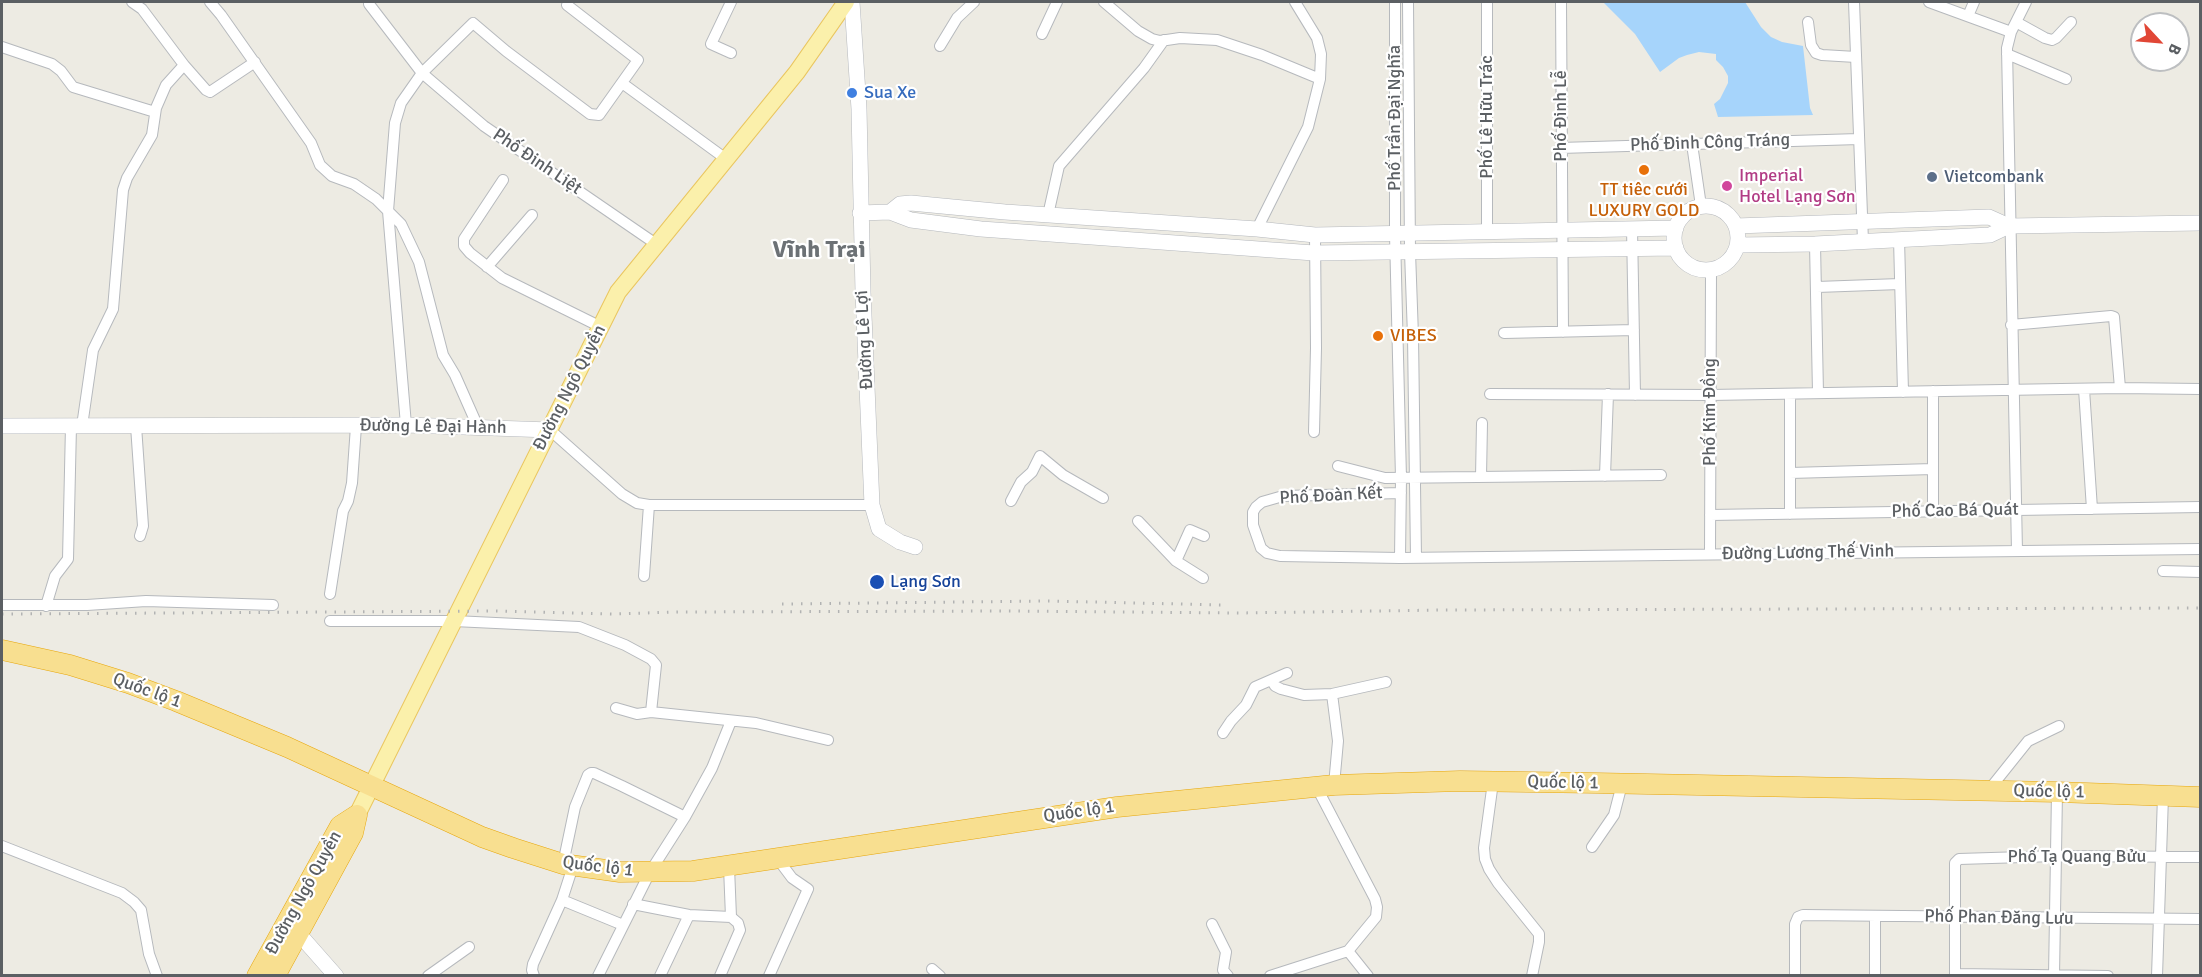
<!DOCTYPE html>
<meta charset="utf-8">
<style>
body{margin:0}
#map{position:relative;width:2202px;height:977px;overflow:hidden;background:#edebe3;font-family:Signika,sans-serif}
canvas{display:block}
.frame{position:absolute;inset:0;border:3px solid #5b5f63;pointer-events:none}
.north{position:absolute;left:2130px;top:12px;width:60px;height:60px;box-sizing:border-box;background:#fff;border:2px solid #bdbfc1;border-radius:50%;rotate:116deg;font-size:16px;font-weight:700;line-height:24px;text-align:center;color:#5b5f63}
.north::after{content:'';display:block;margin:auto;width:21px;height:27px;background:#e14736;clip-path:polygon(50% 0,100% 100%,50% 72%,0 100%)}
</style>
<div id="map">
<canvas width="2202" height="977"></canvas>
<div class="frame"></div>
<div class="north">B</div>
</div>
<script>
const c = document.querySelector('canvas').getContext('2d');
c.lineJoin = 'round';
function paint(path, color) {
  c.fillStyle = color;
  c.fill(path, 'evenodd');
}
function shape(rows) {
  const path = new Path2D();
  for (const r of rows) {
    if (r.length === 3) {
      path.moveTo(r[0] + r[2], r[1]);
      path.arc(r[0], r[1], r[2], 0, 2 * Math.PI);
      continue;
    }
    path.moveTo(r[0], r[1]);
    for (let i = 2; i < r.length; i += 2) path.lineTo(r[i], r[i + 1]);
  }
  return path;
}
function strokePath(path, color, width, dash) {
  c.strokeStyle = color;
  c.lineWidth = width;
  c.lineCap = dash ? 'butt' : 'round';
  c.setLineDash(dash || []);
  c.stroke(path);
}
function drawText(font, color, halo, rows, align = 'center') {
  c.font = font + ' Signika,sans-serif';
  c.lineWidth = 4.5;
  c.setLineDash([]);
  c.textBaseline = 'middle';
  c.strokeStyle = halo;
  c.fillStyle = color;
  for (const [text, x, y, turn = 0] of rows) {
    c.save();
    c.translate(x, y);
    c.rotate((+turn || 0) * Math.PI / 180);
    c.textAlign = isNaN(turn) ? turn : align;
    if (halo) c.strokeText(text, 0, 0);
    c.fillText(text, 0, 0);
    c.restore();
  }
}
const water = shape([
 [1603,2,1745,2,1761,27,1771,37,1782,42,1803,46,1810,108,1813,115,1718,117,1714,104,1720,99,1728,83,1728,76,1723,67,1716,60,1716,54,1699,52,1687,55,1679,58,1660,72,1635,34]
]);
const street = shape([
 [132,2,142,9,184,65],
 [210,2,221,15,311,143,320,165,332,176,354,184,376,199,401,224,419,262,443,355,455,375,478,427],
 [731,2,711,44,731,53],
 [1104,2,1138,31,1152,39,1160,41,1180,38,1217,40,1262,55,1320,79],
 [1395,2,1395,235,1401,478,1400,558],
 [1408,2,1410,252,1413,336,1416,558],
 [1561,2,1563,332],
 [1854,2,1863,241],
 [1929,2,2011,32],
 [369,4,422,73,484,126,656,244],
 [1968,16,1974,2],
 [1808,22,1811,45,1816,53,1822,55,1856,57],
 [2016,22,2045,38,2052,40,2056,38,2071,22],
 [1042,34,1057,2],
 [940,46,957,18,974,2],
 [2,47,52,64,61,71,73,87,155,112],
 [2007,54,2066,79],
 [622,83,726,159],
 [1692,144,1701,206],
 [1560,148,1859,139],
 [503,180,464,239,464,246,470,253,502,278,601,327],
 [1048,215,1059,166,1144,68,1164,40],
 [1632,228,1635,395],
 [1257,229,1308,127,1320,79,1321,54,1317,38,1295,2],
 [1487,232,1487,2],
 [1899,239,1903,392],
 [1815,244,1818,393],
 [487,267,532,215],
 [1817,287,1900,284],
 [2011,325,2111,316,2114,317,2120,388],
 [1504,333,1634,330],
 [2084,389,2092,509],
 [1490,394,1710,395,2120,388,2200,389],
 [406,425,388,211,395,123,401,103,422,73,473,23,506,51,590,114,599,115,638,60,567,5],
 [82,426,93,350,113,309,123,190,127,178,152,135,156,108,166,85,184,65,206,90,210,92,255,62],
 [136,426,143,526,140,536],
 [550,430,622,494,637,503,649,505,872,505],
 [1314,432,1316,348,1315,235],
 [1338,466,1385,478,1661,475],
 [1790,473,1933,469],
 [1605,476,1608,394],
 [1481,477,1482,423],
 [1401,493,1283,496,1262,502,1256,507,1253,512,1253,525,1261,548,1267,553,1280,556,1400,558,2200,549],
 [1011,501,1021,482,1032,472,1040,456,1063,475,1103,498],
 [1933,512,1933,391],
 [1790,514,1790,394],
 [1710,515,2200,507],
 [1138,521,1176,561,1203,578],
 [2017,551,2007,48,2011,32,2026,2],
 [1710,554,1711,270],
 [1176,561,1190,530,1204,536],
 [2163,571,2200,572],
 [644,576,649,505],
 [330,594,343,511,348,501,352,483,356,426],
 [2,605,87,605,146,601,273,605],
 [46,606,55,576,68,559,71,426],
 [330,621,454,621,579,627,625,645,651,659,656,665,651,712],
 [1272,681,1275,686,1281,689,1304,695,1332,694,1386,682],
 [1332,694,1338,741,1334,785],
 [616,708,637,714,651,712,756,723,828,740],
 [1223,733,1231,721,1246,705,1255,687,1287,673],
 [1493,782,1484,848,1485,859,1489,869,1498,883,1539,934,1539,942,1532,976],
 [1988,791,2028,741,2059,726],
 [2,846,122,893,134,902,141,910,149,954,157,976],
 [1592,847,1614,815,1622,784],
 [563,864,575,807,588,775,591,773,594,773,622,786,685,817],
 [729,867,731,917],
 [562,900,623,925],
 [633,904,689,915,731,917],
 [1212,924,1226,952,1223,970,1228,976],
 [1348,951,1368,976],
 [932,969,940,976],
 [1955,974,2108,976],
 [428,976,469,947],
 [534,976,532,970,533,964,562,900,573,866],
 [598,976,650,872,685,817,712,768,731,721],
 [660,976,689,915],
 [720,976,740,930,738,923,731,917],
 [769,976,808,889,792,878,777,858],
 [1270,976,1348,951,1376,917,1377,907,1375,899,1316,786],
 [1795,976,1795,924,1798,917,1803,915,2200,919],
 [1875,976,1875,916],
 [1955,976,1955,863,1959,859,2056,856,2200,857],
 [2054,976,2057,792],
 [2157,976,2163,796]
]);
const secondary = shape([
 [852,2,859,109,863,292,872,505,879,529,900,542,915,547],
 [1706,238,32],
 [890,212,900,204,911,203,1005,212,1257,229,1315,235,1676,228],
 [860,213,890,212,911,220,981,229,1314,253,1676,248],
 [1736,226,1989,217,2009,226],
 [1738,245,1815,244,1990,235,2009,226,2200,223],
 [2,426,406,425,550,430],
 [299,934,336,976]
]);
const primary = shape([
 [357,815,618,292,797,72,846,2]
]);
const highway = shape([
 [2,650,70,665,128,683,176,701,287,747,482,837,513,848,563,864,620,872,693,871,1117,807,1334,785,1460,781,1596,783,2057,792,2200,797],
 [257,976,340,826,357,815],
 [275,976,353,833,357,815]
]);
const rail = shape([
 [782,604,1049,601,1223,605],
 [2,614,494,611,612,614,678,612,1011,611,1239,613,1444,610,2200,608]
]);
const markers = [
 [852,93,6,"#3f7fe0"],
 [1644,170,6,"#e8710a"],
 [1932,177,6,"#5c6f8a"],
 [1727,186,6,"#d1479c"],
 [1378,336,6,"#e8710a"],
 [877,582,8,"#1a4fb4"]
];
const shopNames = [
 ["Sua Xe",864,93]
];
const streetNames = [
 ["Phố Đinh Lễ",1561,116,-90],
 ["Phố Lê Hữu Trác",1487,117,-90],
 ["Phố Trần Đại Nghĩa",1395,118,-90],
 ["Phố Đinh Công Tráng",1710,143,-2],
 ["Phố Đinh Liệt",537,162,34],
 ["Đường Lê Lợi",865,340,-93],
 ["Đường Ngô Quyền",570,388,-63],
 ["Phố Kim Đồng",1710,412,-90],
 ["Đường Lê Đại Hành",433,427,1],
 ["Phố Đoàn Kết",1331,496,-3],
 ["Phố Cao Bá Quát",1955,511,-1],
 ["Đường Lương Thế Vinh",1808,553,-1],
 ["Quốc lộ 1",147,691,20],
 ["Quốc lộ 1",1563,783,1],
 ["Quốc lộ 1",2049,792,1],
 ["Quốc lộ 1",1079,812,-8],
 ["Phố Tạ Quang Bửu",2077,857],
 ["Quốc lộ 1",598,867,7],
 ["Đường Ngô Quyền",304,893,-61],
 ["Phố Phan Đăng Lưu",1999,918,1]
];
const hotelNames = [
 ["Imperial",1739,176],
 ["Hotel Lạng Sơn",1739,197]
];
const serviceNames = [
 ["Vietcombank",1944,177]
];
const foodNames = [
 ["TT tiêc cưới",1644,190],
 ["LUXURY GOLD",1644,211],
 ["VIBES",1390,336,"left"]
];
const transitNames = [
 ["Lạng Sơn",890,582]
];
const districtNames = [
 ["Vĩnh Trại",819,251]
];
paint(water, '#a6d4fb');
strokePath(street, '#b6b9bd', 12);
strokePath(secondary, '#b5b8bd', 16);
strokePath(primary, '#eac65f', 18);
strokePath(highway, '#e6a60b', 21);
strokePath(street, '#fff', 10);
strokePath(secondary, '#fff', 15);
strokePath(primary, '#fbf0ab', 16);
strokePath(highway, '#f8df90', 20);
strokePath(rail, '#b2b3b3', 3, [1.5, 8]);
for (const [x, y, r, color] of markers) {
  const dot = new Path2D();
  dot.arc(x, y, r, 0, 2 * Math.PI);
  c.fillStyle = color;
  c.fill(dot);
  strokePath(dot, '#fff', 2);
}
drawText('18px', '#366cbe', '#fff', shopNames, 'left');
drawText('18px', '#5b5f63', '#fff', streetNames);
drawText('18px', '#b23c85', '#fff', hotelNames, 'left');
drawText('18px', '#4e5e75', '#fff', serviceNames, 'left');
drawText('18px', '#c56008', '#fff', foodNames);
drawText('18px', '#164399', '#fff', transitNames, 'left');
drawText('bold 24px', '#6c7175', '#fff', districtNames);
</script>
